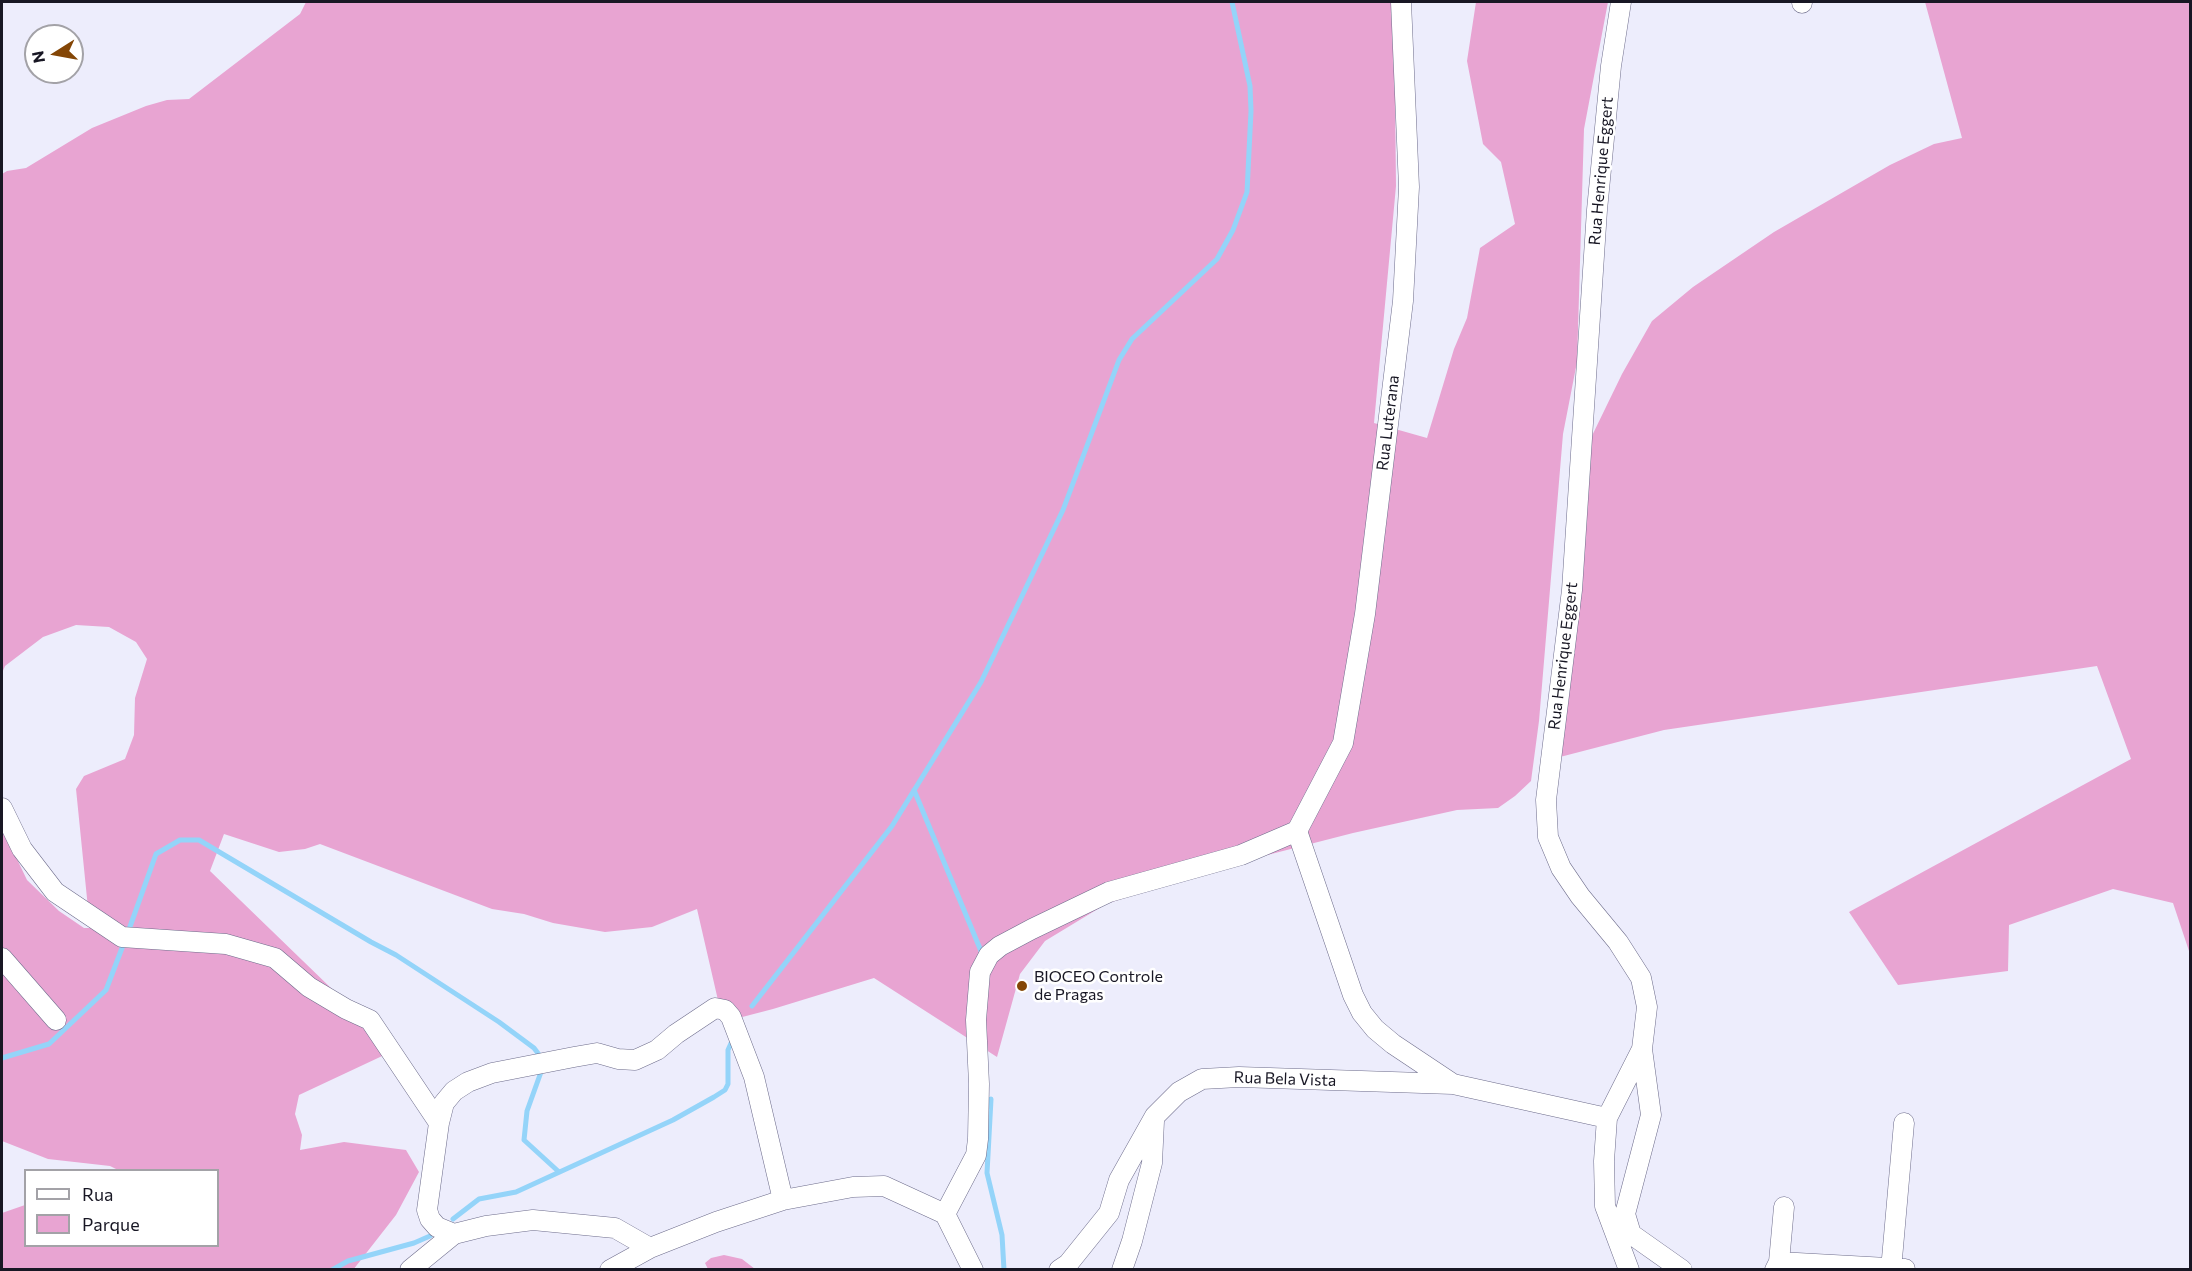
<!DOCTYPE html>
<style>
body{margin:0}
#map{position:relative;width:2192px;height:1271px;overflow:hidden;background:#ededfc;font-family:Commissioner,sans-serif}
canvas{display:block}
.frame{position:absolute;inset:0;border:3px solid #181724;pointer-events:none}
.legend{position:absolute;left:24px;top:1169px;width:195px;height:78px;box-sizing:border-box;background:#fff;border:2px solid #a3a2a7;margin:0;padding:8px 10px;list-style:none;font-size:18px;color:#181724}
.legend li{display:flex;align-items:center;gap:12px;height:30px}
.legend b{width:30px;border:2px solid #a3a2a7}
.north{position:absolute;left:24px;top:24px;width:60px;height:60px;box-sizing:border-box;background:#fff;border:2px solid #a3a2a7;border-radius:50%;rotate:259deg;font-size:16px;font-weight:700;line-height:24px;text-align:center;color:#181724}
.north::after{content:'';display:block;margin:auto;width:21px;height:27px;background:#844606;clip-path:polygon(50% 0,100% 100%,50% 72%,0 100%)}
</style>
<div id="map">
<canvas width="2192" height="1271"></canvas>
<div class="frame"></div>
<ul class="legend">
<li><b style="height:8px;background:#fff"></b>Rua</li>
<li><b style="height:16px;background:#e8a4d2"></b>Parque</li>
</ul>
<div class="north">N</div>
</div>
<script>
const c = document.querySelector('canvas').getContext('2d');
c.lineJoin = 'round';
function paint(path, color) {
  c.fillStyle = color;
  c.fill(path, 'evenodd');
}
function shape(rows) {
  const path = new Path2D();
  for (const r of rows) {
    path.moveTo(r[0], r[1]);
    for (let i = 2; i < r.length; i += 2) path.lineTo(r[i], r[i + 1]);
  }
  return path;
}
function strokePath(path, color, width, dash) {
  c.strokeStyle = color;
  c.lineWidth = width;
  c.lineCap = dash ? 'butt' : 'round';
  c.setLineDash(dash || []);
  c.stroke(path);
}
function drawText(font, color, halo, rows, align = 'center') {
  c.font = font + ' Commissioner,sans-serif';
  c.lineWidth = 5;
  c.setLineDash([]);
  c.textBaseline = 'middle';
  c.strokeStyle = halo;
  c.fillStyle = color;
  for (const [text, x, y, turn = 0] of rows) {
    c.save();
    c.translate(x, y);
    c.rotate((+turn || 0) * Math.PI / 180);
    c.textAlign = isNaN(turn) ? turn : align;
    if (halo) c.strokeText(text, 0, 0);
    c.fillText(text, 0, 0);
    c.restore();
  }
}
const green = shape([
 [306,2,1394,2,1396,186,1374,423,1427,438,1454,349,1467,318,1480,248,1515,224,1501,162,1483,144,1467,61,1476,2,1608,2,1584,129,1577,362,1563,434,1539,721,1531,781,1515,796,1498,808,1457,810,1353,833,1209,870,1106,904,1045,941,1020,974,997,1057,874,978,773,1009,723,1022,697,909,652,927,605,932,553,923,524,914,492,909,320,844,305,849,279,852,224,834,210,871,395,1050,299,1095,295,1114,302,1135,300,1150,344,1142,406,1150,419,1172,396,1215,353,1270,2,1269,2,1213,25,1205,26,1246,218,1246,218,1170,118,1170,110,1166,48,1159,2,1141,2,828,27,880,59,911,84,928,90,928,76,789,84,776,125,759,134,735,135,698,147,659,136,642,109,627,76,625,43,637,5,666,2,673,2,174,7,171,26,168,92,128,146,106,167,100,189,99,300,14],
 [1925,2,2190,2,2190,954,2173,903,2113,889,2009,925,2008,971,1898,985,1849,912,2131,759,2097,666,1664,730,1560,757,1588,444,1622,374,1652,321,1693,287,1774,232,1890,165,1934,144,1962,138],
 [724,1255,742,1259,755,1269,708,1269,705,1263,711,1258]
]);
const stream = shape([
 [914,790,981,951],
 [752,1006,892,826,981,682,1063,510,1119,360,1132,339,1217,259,1233,230,1247,192,1251,111,1250,86,1232,2],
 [2,1058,49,1044,106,990,127,935,156,854,180,840,199,840,371,942,396,955,499,1022,534,1048,540,1056],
 [541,1072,527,1111,524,1140,559,1172],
 [991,1099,987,1173,1002,1235,1004,1270],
 [453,1219,479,1199,516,1192,673,1120,714,1097,725,1090,728,1084,728,1050,733,1039],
 [332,1270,348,1261,414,1243,430,1236]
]);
const minor = shape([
 [1621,2,1611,66,1597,210,1572,590,1546,800,1548,837,1561,868,1580,896,1618,942,1641,978,1647,1007,1642,1049,1607,1118,1604,1161,1605,1206,1629,1270],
 [1802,2,1802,3],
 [2,808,22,849,55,892,122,937,226,944,275,958,309,987,346,1009,370,1020,439,1123],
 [1297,831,1343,743,1365,614,1403,301,1409,187,1401,2],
 [1297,831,1353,995,1362,1013,1375,1029,1393,1044,1453,1084],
 [2,958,56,1020],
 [1642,1049,1651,1115,1625,1214,1631,1234,1682,1270],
 [945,1214,976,1155,978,1139,979,1084,976,1020,980,972,989,955,1000,946,1032,929,1109,892,1241,855,1297,831],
 [454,1234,437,1227,430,1219,427,1210,439,1123,444,1103,454,1091,468,1082,492,1073,574,1057,597,1053,618,1059,635,1060,657,1050,676,1034,715,1008,725,1010,731,1017,754,1077,783,1200],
 [1779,1262,1905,1269],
 [410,1270,454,1234,486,1226,533,1220,615,1228,650,1248],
 [610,1270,650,1248,716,1222,783,1200,853,1187,884,1186,945,1214,973,1270],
 [1059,1270,1068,1264,1109,1213,1119,1180,1155,1116,1179,1092,1202,1079,1239,1077,1453,1084,1607,1118],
 [1122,1270,1132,1241,1152,1163,1154,1121],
 [1775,1270,1779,1262,1784,1207],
 [1891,1270,1904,1123]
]);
const markers = [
 [1022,986,6,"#844606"]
];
const streetNames = [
 ["Rua Henrique Eggert",1601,171,-85],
 ["Rua Luterana",1388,423,-83],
 ["Rua Henrique Eggert",1563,656,-83],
 ["Rua Bela Vista",1285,1079,2]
];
const poiNames = [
 ["BIOCEO Controle",1034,977],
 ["de Pragas",1034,995]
];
paint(green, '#e8a4d2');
strokePath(stream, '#94d4f9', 5);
strokePath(minor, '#6d6c8b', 21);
strokePath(minor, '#fff', 20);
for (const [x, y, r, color] of markers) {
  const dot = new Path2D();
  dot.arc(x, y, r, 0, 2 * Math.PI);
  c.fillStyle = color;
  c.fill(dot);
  strokePath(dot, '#fff', 2);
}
drawText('16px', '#181724', '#fff', streetNames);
drawText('16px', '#181724', '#fff', poiNames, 'left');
</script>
